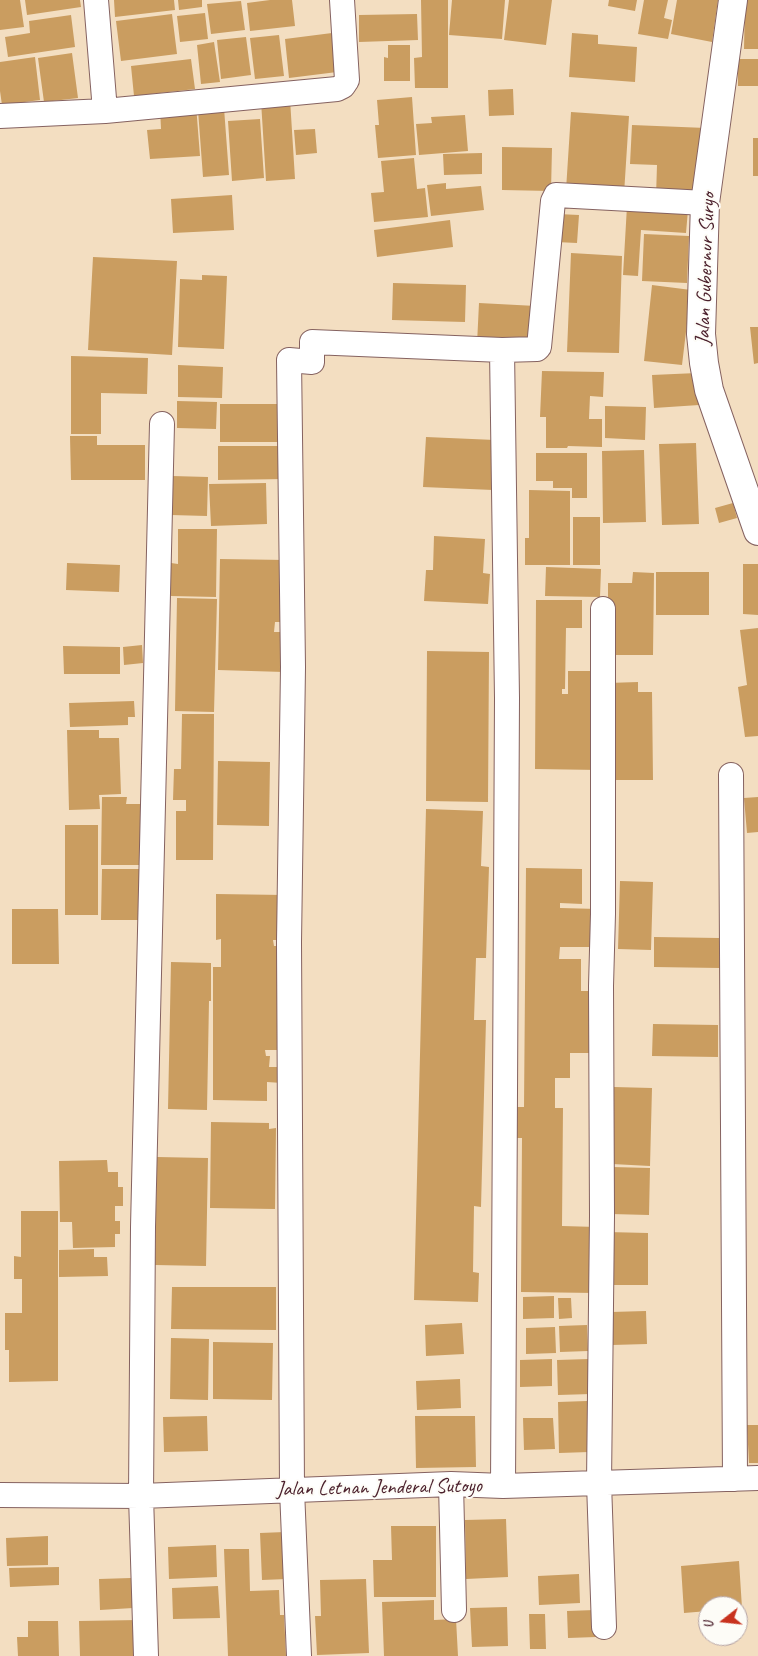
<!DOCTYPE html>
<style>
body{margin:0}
#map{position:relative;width:758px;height:1656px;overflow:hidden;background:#f3dec1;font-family:Caveat,sans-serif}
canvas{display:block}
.north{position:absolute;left:698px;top:1596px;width:50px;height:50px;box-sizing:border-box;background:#fdfcf7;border:1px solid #b5a4a5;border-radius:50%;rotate:254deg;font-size:14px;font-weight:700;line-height:20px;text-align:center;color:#4a1f2b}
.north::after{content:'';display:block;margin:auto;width:18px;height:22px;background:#c8321e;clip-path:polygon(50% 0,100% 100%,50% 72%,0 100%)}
</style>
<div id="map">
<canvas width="758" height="1656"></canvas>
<div class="north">U</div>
</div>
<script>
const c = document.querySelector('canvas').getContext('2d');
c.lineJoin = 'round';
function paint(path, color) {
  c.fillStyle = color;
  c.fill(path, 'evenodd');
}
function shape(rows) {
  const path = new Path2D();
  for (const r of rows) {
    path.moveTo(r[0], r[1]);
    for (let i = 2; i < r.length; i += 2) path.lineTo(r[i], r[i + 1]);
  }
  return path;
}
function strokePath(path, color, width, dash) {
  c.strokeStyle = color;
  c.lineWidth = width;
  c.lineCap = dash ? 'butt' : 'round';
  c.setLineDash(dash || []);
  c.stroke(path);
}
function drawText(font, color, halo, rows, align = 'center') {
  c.font = font + ' Caveat,sans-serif';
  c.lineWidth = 4;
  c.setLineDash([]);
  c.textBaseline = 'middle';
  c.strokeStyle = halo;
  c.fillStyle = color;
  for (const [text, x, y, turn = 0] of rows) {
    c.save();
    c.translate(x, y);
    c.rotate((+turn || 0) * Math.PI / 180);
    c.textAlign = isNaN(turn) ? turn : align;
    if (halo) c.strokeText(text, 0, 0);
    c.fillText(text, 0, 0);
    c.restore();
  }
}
const building = shape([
 [0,0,20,0,24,27,0,30],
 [25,0,80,0,81,7,27,15],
 [114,0,174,0,175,10,115,17],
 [178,0,202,0,202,7,179,10],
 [270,0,292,0,295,26,250,31,247,3],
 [421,0,448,0,448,88,415,88,414,58,422,57],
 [452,0,505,0,502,39,449,35],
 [509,0,552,0,546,45,504,40],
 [609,0,637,0,635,11,608,6],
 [644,0,668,0,664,18,672,20,668,39,638,34],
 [677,0,718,0,712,42,671,34],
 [745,0,758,0,758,49,744,49],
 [241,1,245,30,211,34,207,4],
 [205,13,208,39,180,42,177,16],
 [172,14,177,54,121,61,116,21],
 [417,14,418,40,359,42,359,15],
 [71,15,75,47,8,57,5,37,30,33,29,21],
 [332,33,337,72,289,78,285,39],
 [572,33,598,35,598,44,637,47,635,82,569,77],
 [279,35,284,76,255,79,250,38],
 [246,37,251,75,221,79,217,40],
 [214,42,220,82,201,84,197,45],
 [388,45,410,45,410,81,384,81,384,57,388,58],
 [72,53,78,98,44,102,38,58],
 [35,57,40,100,2,105,0,91,0,62],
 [191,59,195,89,134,96,131,66],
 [738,59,758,59,758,86,738,86],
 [513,89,514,115,489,116,488,90],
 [412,97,416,155,378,158,375,125,379,125,377,100],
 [290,99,295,179,266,181,261,101],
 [196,105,200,156,150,159,147,130,161,129,160,108],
 [224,108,229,175,203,177,198,110],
 [571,112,629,116,624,194,566,190],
 [465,115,468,151,419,155,416,124,432,123,431,117],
 [260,119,264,178,232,181,228,121],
 [632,125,706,128,705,167,695,167,694,199,656,197,657,165,630,164],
 [315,129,317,153,296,155,294,130],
 [753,138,758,138,758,176,753,176],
 [502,147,552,148,551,191,502,190],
 [482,153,482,174,444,175,443,154],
 [414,158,417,189,425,188,428,217,374,222,371,193,384,192,381,161],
 [446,183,446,189,481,186,484,210,431,216,427,185],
 [232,195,234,230,173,233,171,199],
 [627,206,688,210,686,233,641,230,638,276,623,275],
 [558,214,579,215,577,243,556,242],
 [450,220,453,247,377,257,374,230],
 [644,234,689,236,687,283,642,281],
 [571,253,622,256,619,353,567,352],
 [93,257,177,261,172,355,88,350],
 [202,275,227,276,224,349,178,347,180,279,202,280],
 [393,283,466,285,465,322,392,320],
 [652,285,691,290,682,365,644,361],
 [479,303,536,306,534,347,477,344],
 [750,327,758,327,758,363,754,364],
 [71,356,148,358,147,394,101,393,101,434,71,434],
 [178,365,223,367,222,398,178,397],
 [542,371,604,372,603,397,590,396,589,419,602,419,602,447,568,446,567,448,546,448,546,417,540,417],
 [697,373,699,405,654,408,652,375],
 [177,401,217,402,216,429,177,428],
 [220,404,288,404,289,442,220,442],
 [605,406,646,407,645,440,605,438],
 [70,436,97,436,97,445,145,445,145,480,71,480],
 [426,437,495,440,493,490,423,487],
 [696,443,699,524,662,525,659,444],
 [218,446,285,446,286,479,218,480],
 [644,450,646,522,603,523,602,451],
 [536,453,587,453,587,498,572,498,572,488,553,488,553,481,536,481],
 [172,476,208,477,207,516,171,515],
 [266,483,267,524,211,526,209,484],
 [529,490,570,491,570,565,525,565,525,538,529,538],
 [733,503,737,518,719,523,715,508],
 [573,517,600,517,600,565,573,565],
 [178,529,217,529,216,597,171,596,171,563,178,564],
 [434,536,485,539,483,573,490,574,488,604,424,601,426,570,433,570],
 [220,559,286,560,285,622,275,622,274,632,285,632,284,672,218,670],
 [67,563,120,565,119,592,66,590],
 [743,564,758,564,758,615,743,614],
 [546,567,601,569,600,597,545,596],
 [633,572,654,573,653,655,608,655,608,583,632,583],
 [656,572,709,572,709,615,656,615],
 [177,598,217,599,214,712,175,711],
 [536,600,582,600,582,628,566,628,565,689,562,689,562,694,568,694,568,671,599,671,599,770,535,769],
 [758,628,758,736,745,737,738,687,747,685,740,630],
 [142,645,143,663,124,665,123,647],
 [63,646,120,647,120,674,64,674],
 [427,651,489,652,488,802,426,801],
 [638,682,638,692,652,692,653,780,609,780,608,683],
 [134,701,135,717,128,717,128,725,70,727,69,703],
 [182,714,214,714,213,860,176,860,176,811,186,811,186,800,173,800,174,769,181,769],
 [67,730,99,730,99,738,119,738,121,794,99,795,100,809,69,810],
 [218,761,270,762,269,826,217,825],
 [102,797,127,797,126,804,141,804,140,865,101,865],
 [758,797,758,832,747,833,744,798],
 [426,809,483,811,481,866,489,867,486,958,476,958,474,1020,486,1020,481,1207,474,1206,473,1272,479,1273,478,1302,414,1300],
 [65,825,98,825,98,915,65,915],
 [526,868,582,869,582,904,560,903,560,908,598,909,598,947,560,947,559,959,581,959,581,991,598,991,597,1053,570,1053,570,1078,555,1078,555,1108,563,1108,562,1226,597,1227,596,1293,521,1292,522,1138,514,1138,514,1107,524,1107],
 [102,869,140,869,139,920,101,920],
 [620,881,653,882,651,950,618,949],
 [216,894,284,895,284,940,273,940,274,946,281,946,281,1050,265,1050,266,1056,270,1056,269,1067,282,1067,282,1083,267,1082,267,1101,213,1100,213,967,221,967,221,939,216,940],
 [12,909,58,909,59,964,12,964],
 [654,937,719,938,720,968,654,967],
 [171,962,211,963,211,1001,209,1001,207,1110,168,1109],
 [653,1024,718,1025,718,1057,652,1056],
 [614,1087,652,1088,650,1166,612,1164],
 [211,1122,269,1123,269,1129,276,1128,275,1209,210,1208],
 [157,1157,208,1158,206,1266,155,1265],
 [107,1160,108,1172,118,1172,118,1187,123,1187,123,1206,115,1206,115,1221,120,1221,120,1234,115,1234,115,1247,73,1248,72,1222,60,1222,59,1161],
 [612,1167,650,1168,649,1215,611,1214],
 [21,1211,58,1211,58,1381,9,1382,9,1350,5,1350,5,1313,22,1313,22,1279,14,1279,14,1256,21,1257],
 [607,1232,648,1233,648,1285,607,1285],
 [94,1249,94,1257,107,1257,108,1276,59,1277,59,1250],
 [172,1287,276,1287,276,1330,171,1329],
 [554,1296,554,1318,523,1319,523,1297],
 [558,1298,571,1298,572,1318,559,1319],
 [646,1311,647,1344,612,1345,611,1312],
 [462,1323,464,1354,426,1356,425,1325],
 [587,1325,588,1351,560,1352,559,1326],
 [555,1327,556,1353,526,1354,526,1328],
 [171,1338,209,1339,208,1400,170,1399],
 [213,1342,273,1343,272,1400,213,1399],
 [552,1359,552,1386,520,1387,520,1360],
 [589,1359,591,1394,558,1395,557,1360],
 [460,1379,461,1408,417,1410,416,1381],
 [587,1401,589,1452,559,1453,558,1402],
 [207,1416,208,1451,164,1452,163,1417],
 [415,1416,475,1416,476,1467,416,1468],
 [523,1418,553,1418,555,1449,524,1450],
 [747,1425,758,1425,758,1463,749,1463],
 [506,1519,508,1577,466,1579,465,1520],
 [391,1526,436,1526,436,1597,374,1597,373,1560,392,1560],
 [285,1532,287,1579,262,1580,260,1533],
 [48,1536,48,1565,7,1566,6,1538],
 [216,1545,217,1577,169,1579,168,1547],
 [224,1549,249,1549,250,1591,279,1590,280,1615,284,1615,286,1656,228,1656],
 [739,1561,742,1608,738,1609,738,1606,708,1606,708,1611,684,1613,681,1566],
 [59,1567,59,1585,10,1587,9,1568],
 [579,1574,580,1603,539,1605,538,1576],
 [131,1578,133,1608,100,1610,99,1579],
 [366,1579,369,1653,317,1655,315,1616,321,1616,320,1580],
 [218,1586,220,1618,173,1619,172,1588],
 [434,1600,434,1620,456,1619,458,1656,384,1656,382,1602],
 [507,1607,508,1646,472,1647,470,1608],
 [595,1610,596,1637,568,1638,567,1611],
 [529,1614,545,1614,546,1649,530,1649],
 [139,1620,141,1656,80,1656,79,1621],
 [28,1621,58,1621,59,1656,18,1656,17,1637,28,1637]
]);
const street = shape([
 [96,0,105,111],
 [0,116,105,111,337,89,343,86,347,80,342,0],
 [502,350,507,698,503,1486],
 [603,609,603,914,601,986,602,1216,599,1483,604,1627],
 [731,775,735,1479],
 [451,1484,454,1610],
 [0,1495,141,1496,451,1484,503,1486,758,1478],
 [146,1656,141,1496,143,1227,162,424],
 [299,1656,292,1490,289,942,293,667,289,360,312,362,312,342,502,350,537,349,539,347,553,201,556,195,705,203]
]);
const secondary = shape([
 [733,0,705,203,701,334,704,363,709,390,758,531]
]);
const streetNames = [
 ["Jalan Gubernur Suryo",706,269,-88],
 ["Jalan Letnan Jenderal Sutoyo",379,1488,-1]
];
paint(building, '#ca9d60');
strokePath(street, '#856260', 26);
strokePath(secondary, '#856260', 30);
strokePath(street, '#fff', 24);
strokePath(secondary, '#fff', 28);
drawText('21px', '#4a1f2b', '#fdfcf7', streetNames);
</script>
